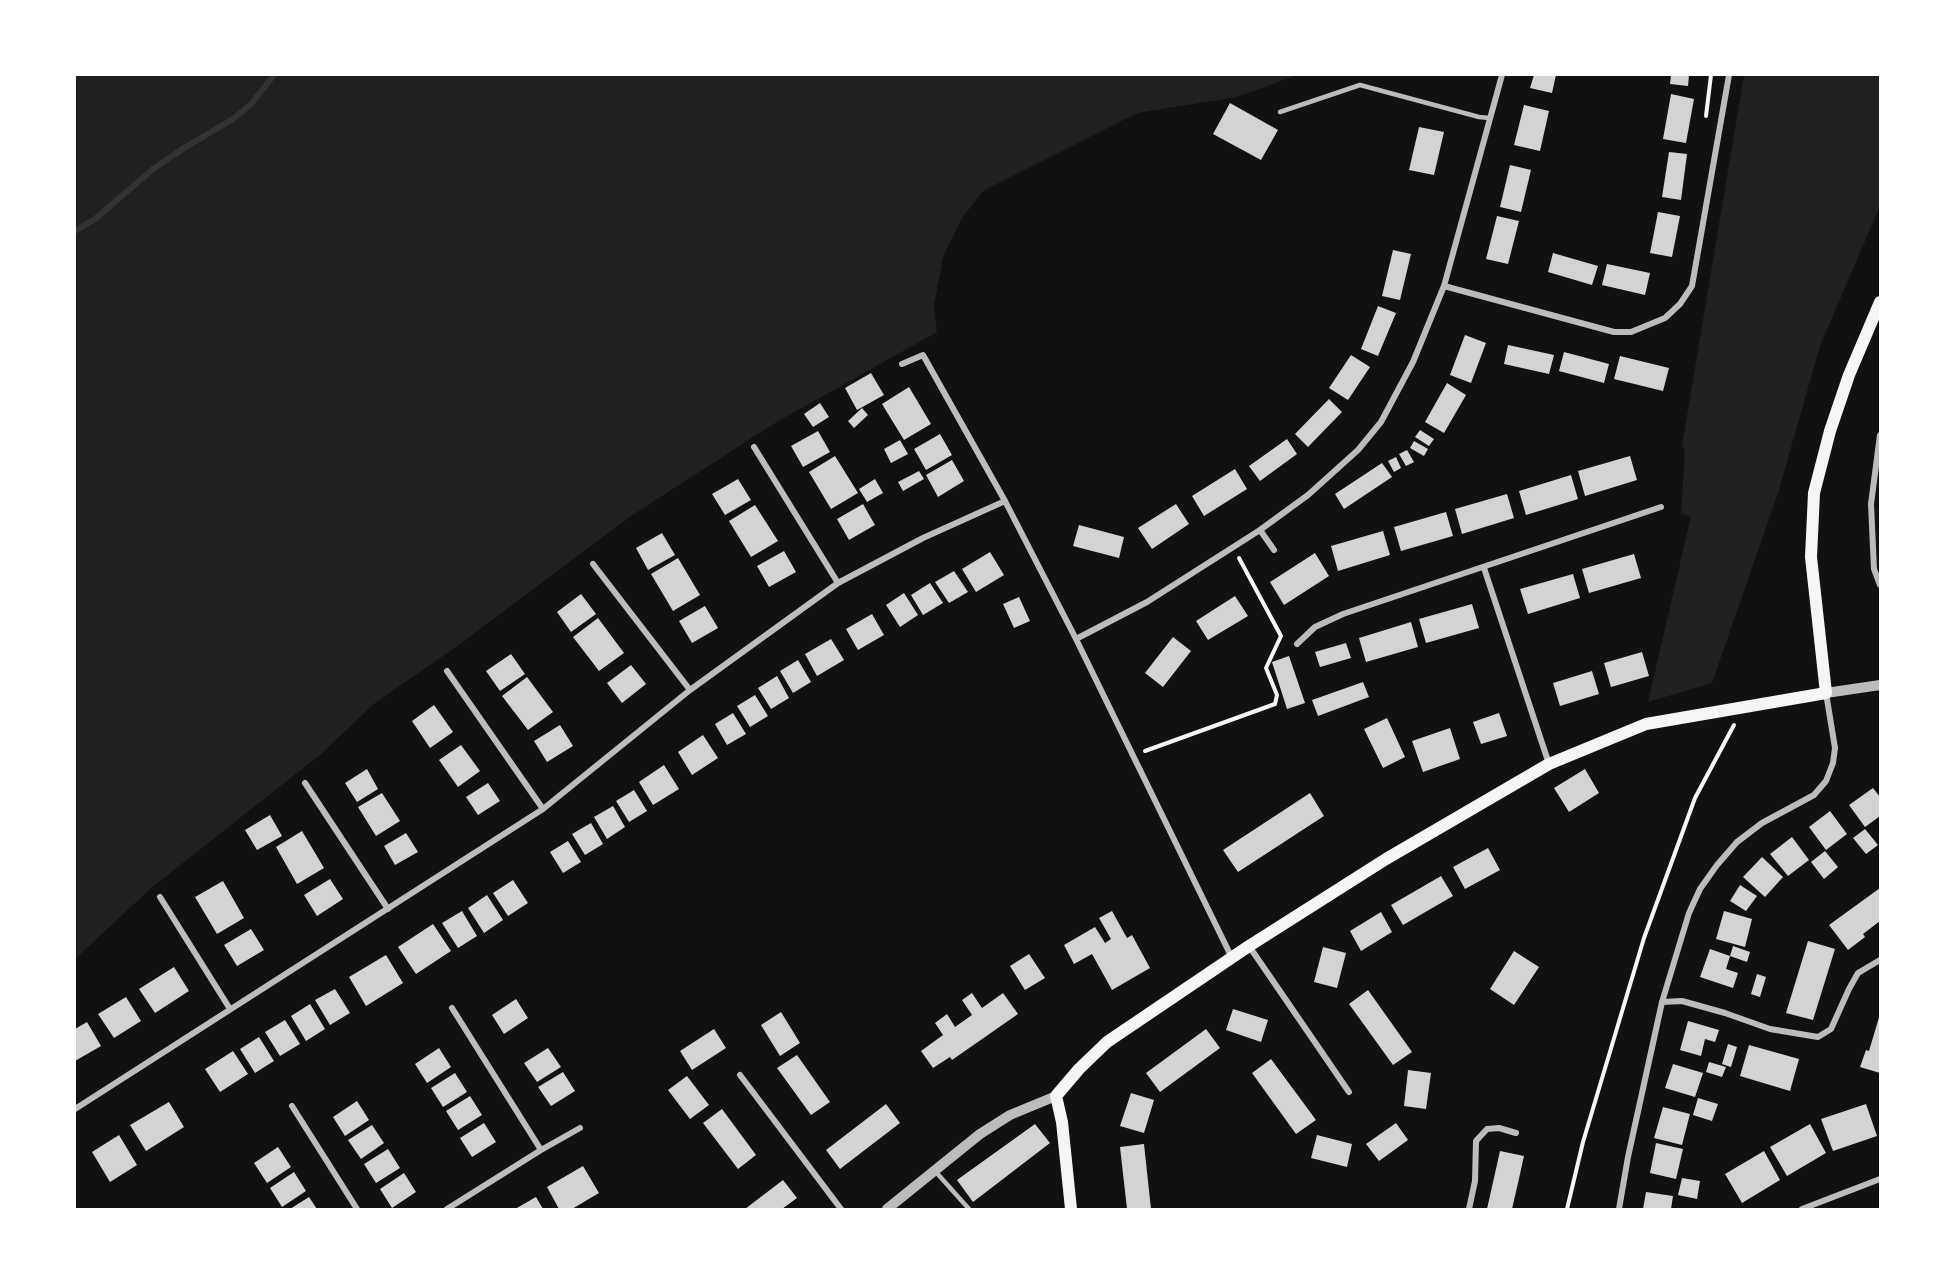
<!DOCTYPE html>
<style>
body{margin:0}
#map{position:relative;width:1955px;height:1284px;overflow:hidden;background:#111;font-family:Mulish,sans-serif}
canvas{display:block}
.frame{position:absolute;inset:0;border:76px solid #fff;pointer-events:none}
</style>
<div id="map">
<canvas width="1955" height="1284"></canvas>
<div class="frame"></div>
</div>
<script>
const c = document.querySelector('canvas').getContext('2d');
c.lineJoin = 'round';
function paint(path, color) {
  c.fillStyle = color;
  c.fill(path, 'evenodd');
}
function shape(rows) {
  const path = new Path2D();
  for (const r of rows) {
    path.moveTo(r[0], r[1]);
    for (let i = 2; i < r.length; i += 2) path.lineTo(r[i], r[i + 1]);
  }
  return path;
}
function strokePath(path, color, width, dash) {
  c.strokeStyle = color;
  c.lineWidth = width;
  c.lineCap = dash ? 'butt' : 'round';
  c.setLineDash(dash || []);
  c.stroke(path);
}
const green = shape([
 [75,75,1297,75,1237,97,1137,113,983,191,962,218,943,257,934,306,937,332,775,423,631,516,453,649,375,703,321,754,150,889,75,959],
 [1744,75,1880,75,1880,206,1820,346,1778,493,1712,683,1648,702,1691,516,1681,514,1685,450,1682,445]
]);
const stream = shape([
 [75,231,95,219,153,169,184,148,233,119,251,104,274,75]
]);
const building = shape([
 [1534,75,1556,75,1552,93,1530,88],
 [1671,75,1689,75,1688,86,1670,84],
 [1671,94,1694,99,1686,143,1663,139],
 [1230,103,1278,130,1261,160,1213,134],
 [1524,105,1549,111,1540,151,1514,145],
 [1419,127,1444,132,1434,175,1409,170],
 [1669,152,1687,154,1681,200,1662,197],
 [1510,165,1531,170,1521,212,1500,207],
 [1658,212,1680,216,1672,257,1650,253],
 [1497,216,1519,221,1508,264,1486,259],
 [1393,250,1411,254,1400,300,1382,296],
 [1553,253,1598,266,1592,285,1548,272],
 [1607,264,1650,273,1645,295,1602,285],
 [1378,306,1396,313,1378,356,1361,349],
 [1465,335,1486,343,1471,383,1450,375],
 [1508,345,1554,355,1549,374,1504,364],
 [1564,352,1609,364,1604,383,1559,371],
 [1351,355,1370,367,1348,400,1329,388],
 [1620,356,1669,368,1663,391,1614,379],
 [871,373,884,395,857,410,845,388],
 [1447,383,1466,395,1444,433,1425,422],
 [909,387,931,424,904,440,882,404],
 [1329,399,1342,412,1308,447,1295,434],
 [820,403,829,417,813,427,804,414],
 [862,408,868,415,854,428,848,421],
 [1420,430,1434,439,1429,446,1415,437],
 [818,431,830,452,803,467,791,446],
 [940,434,952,455,926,470,914,449],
 [1287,439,1297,454,1260,481,1249,466],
 [900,440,908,454,891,463,884,449],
 [1414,441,1428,449,1424,456,1410,448],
 [1407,450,1414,462,1406,466,1399,454],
 [835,456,858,493,831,509,809,472],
 [1630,456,1637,480,1585,496,1578,471],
 [1396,457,1401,468,1394,472,1388,461],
 [952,460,964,481,938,497,926,475],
 [1382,463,1392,477,1344,509,1335,494],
 [1235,469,1247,489,1204,516,1192,496],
 [919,471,924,479,903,491,898,482],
 [1571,475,1578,499,1526,515,1519,491],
 [738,479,751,500,725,515,712,494],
 [875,479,883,493,867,502,859,489],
 [1507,494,1514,518,1462,534,1455,509],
 [863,504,875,525,849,540,837,519],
 [1176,504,1189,524,1152,549,1138,528],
 [755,505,778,541,751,557,729,521],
 [1446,512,1453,536,1401,551,1394,527],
 [1079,525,1124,537,1119,558,1073,546],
 [1383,531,1390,555,1338,571,1331,546],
 [662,533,675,555,648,570,636,548],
 [784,551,796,572,769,587,757,566],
 [990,552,1004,575,976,592,962,569],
 [1315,553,1329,576,1284,605,1270,582],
 [1634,554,1641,578,1589,593,1582,569],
 [678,558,700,595,673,611,651,574],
 [954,571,968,592,949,603,935,582],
 [1573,574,1580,598,1528,614,1520,589],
 [930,583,943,603,923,615,911,595],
 [904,593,918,615,900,627,886,605],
 [581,594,596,614,571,632,557,612],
 [1235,596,1248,616,1208,640,1196,621],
 [1019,597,1030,621,1014,628,1003,604],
 [1472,604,1479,628,1426,643,1419,619],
 [705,606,718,628,692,643,679,621],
 [872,614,884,635,858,650,846,629],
 [598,618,624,653,599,671,573,637],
 [1411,622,1418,647,1366,662,1359,638],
 [1173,637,1191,651,1163,687,1145,673],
 [831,639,844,660,817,676,805,654],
 [1346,643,1351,658,1320,667,1315,652],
 [1642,652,1649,676,1611,687,1604,663],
 [511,654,525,674,500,691,486,671],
 [1289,656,1305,703,1287,709,1272,662],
 [798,660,811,682,793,693,780,671],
 [631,665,646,684,622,703,607,683],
 [1592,671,1599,694,1560,706,1553,683],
 [777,676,789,698,771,709,758,688],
 [527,677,553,712,528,730,502,696],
 [1363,682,1369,697,1318,716,1312,700],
 [755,695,768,716,750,727,737,706],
 [434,705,453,732,430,748,412,721],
 [733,713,746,734,727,745,715,724],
 [1499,713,1507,736,1481,744,1473,722],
 [1387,718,1405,757,1383,768,1364,729],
 [560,725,573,746,547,762,534,741],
 [1450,728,1460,759,1423,772,1412,741],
 [703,735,718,758,692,775,678,752],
 [461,745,480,771,458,787,439,760],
 [664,765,679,789,653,805,639,782],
 [367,769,378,789,357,802,345,783],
 [1585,769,1599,793,1569,812,1554,788],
 [488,783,500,801,478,815,466,797],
 [1873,788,1880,797,1880,816,1865,827,1849,805],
 [634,790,647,811,629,822,616,801],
 [382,793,400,821,376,836,358,807],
 [1310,793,1324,816,1238,872,1223,850],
 [613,806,625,827,607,839,594,817],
 [1830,811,1847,834,1826,850,1809,827],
 [270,815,282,836,257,850,245,830],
 [591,823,603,844,585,855,572,834],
 [1865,829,1878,845,1866,854,1853,838],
 [302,831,324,868,297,884,276,847],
 [406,833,418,852,395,865,384,846],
 [1792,837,1809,860,1788,876,1770,854],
 [568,841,581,862,563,873,550,852],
 [1488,848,1500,870,1465,889,1453,867],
 [1825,851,1838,867,1824,879,1811,862],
 [1762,857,1783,877,1765,897,1743,877],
 [1441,876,1453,896,1403,925,1391,905],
 [330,879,343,899,317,916,304,895],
 [513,880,528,903,508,916,493,893],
 [223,881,244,918,217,934,195,897],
 [1740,885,1757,896,1746,911,1730,901],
 [1880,888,1880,921,1863,934,1865,937,1848,950,1829,925],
 [487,895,503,920,484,933,468,908],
 [462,911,477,936,458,948,442,923],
 [1112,911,1127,938,1132,935,1150,968,1112,990,1092,954,1074,964,1064,945,1095,927,1105,943,1111,939,1099,918],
 [1724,911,1752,919,1745,947,1716,939],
 [1381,912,1392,932,1361,951,1350,931],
 [433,924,451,951,416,974,398,947],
 [251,929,264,950,237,966,224,945],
 [1808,941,1835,949,1813,1020,1786,1013],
 [1733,946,1750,952,1747,962,1730,956],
 [1323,947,1346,953,1337,988,1314,982],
 [1710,949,1730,956,1726,969,1738,973,1733,988,1700,977],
 [1514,951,1539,967,1514,1005,1490,989],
 [1029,954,1045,978,1025,990,1010,966],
 [386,955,403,983,366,1006,349,977],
 [174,967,189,991,155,1013,139,989],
 [1757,974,1766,977,1760,997,1751,994],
 [335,989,350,1013,330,1025,315,1000],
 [1368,990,1412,1052,1393,1065,1349,1004],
 [972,993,982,1008,1003,993,1018,1014,952,1060,950,1057,933,1068,921,1051,943,1035,935,1023,947,1014,955,1027,972,1015,962,1000],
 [126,997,141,1021,114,1038,98,1014],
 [516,999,528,1018,504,1034,492,1015],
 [310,1004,325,1029,306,1041,291,1016],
 [1233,1009,1268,1020,1261,1042,1226,1030],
 [781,1012,800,1043,780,1056,761,1025],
 [1880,1014,1880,1073,1860,1067,1866,1050,1869,1051],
 [285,1020,300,1044,280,1056,265,1032],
 [1688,1021,1719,1030,1715,1042,1705,1039,1701,1056,1680,1050],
 [87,1022,101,1046,75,1061,75,1029],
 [714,1029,726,1048,692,1070,680,1051],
 [1206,1029,1220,1048,1160,1092,1146,1073],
 [259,1037,274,1061,255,1073,240,1049],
 [1728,1044,1737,1047,1731,1067,1722,1064],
 [1749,1045,1799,1059,1790,1091,1740,1076],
 [439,1048,451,1067,427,1083,415,1064],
 [548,1048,561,1067,537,1082,524,1063],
 [233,1051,248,1074,220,1092,205,1069],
 [797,1055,830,1102,811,1115,777,1068],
 [1271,1059,1316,1120,1296,1134,1252,1073],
 [1709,1062,1726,1067,1722,1077,1706,1072],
 [1673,1064,1703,1073,1695,1097,1665,1088],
 [1408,1070,1431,1073,1426,1109,1404,1106],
 [563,1072,575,1091,551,1106,538,1087],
 [455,1073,467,1092,443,1107,431,1088],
 [687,1076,709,1105,690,1119,668,1090],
 [1131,1093,1154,1100,1144,1133,1120,1126],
 [470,1096,482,1115,458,1130,446,1111],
 [1698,1098,1718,1104,1712,1121,1693,1115],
 [357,1101,369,1120,345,1136,333,1117],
 [169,1102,184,1127,146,1151,130,1125],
 [886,1104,900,1123,840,1169,826,1150],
 [1866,1104,1877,1136,1833,1151,1821,1119],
 [1663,1107,1690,1114,1682,1145,1654,1138],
 [722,1109,756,1155,738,1169,703,1123],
 [484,1123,496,1142,472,1157,460,1138],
 [1396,1123,1408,1140,1379,1161,1366,1144],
 [1035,1124,1050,1143,973,1202,957,1180],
 [1810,1124,1826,1153,1787,1176,1770,1147],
 [372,1125,384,1143,361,1159,348,1140],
 [119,1135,137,1165,110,1182,92,1152],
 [1317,1135,1352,1144,1347,1167,1311,1158],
 [1656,1143,1683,1149,1676,1179,1650,1173],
 [1144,1144,1151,1209,1127,1209,1120,1147],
 [278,1147,291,1167,267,1183,254,1163],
 [388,1149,400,1168,376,1183,364,1164],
 [1500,1151,1524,1156,1518,1183,1512,1209,1487,1209],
 [1764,1151,1780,1180,1742,1203,1725,1174],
 [583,1166,599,1193,572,1209,559,1209,547,1187],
 [294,1172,306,1191,282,1207,270,1188],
 [404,1173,416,1192,392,1208,380,1189],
 [1682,1178,1700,1181,1697,1199,1678,1195],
 [783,1180,797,1198,782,1209,745,1209],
 [1646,1192,1673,1196,1671,1209,1643,1209],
 [309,1197,317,1209,290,1209],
 [536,1197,543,1209,515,1209]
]);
const path = shape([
 [1706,116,1711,75],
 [1145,751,1275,704,1277,695,1266,668,1281,636,1239,558],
 [1567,1209,1583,1142,1644,938,1695,798,1734,725]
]);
const service = shape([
 [1280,112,1360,85,1479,117,1490,118],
 [935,1171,969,1209]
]);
const minor = shape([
 [1444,286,1614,332,1631,332,1665,318,1680,304,1692,286,1729,75],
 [902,364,923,355,1005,501],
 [1880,435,1871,504,1874,569,1880,585],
 [754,447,838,583],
 [1260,530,1274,550],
 [593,564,690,690],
 [1484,568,1549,764],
 [1076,639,1147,602,1260,530,1308,495,1358,450,1381,422,1413,362,1444,286,1502,75],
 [1297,644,1315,627,1343,614,1661,507],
 [447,671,543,809],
 [305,783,388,909],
 [160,897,230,1009],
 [1249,946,1349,1092],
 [1662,1002,1682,1001,1725,1013,1770,1029,1818,1037,1831,1029,1849,989,1858,973,1880,960],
 [452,1008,541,1150],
 [740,1075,841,1209],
 [292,1106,357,1209],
 [75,1109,543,809,690,690,838,583,923,538,1005,501,1076,639,1232,958],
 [447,1209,541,1150,580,1128],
 [1469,1209,1475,1181,1476,1141,1487,1129,1499,1128,1516,1133],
 [1619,1209,1628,1157,1662,1002,1689,913,1700,889,1717,865,1737,842,1762,823,1814,795,1826,781,1833,763,1835,748,1826,693],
 [1802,1209,1880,1179]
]);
const tertiary = shape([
 [1826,693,1880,685],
 [887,1209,980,1134,1010,1115,1056,1096]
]);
const secondary = shape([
 [1071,1209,1062,1122,1056,1096,1079,1069,1107,1042,1249,946,1386,859,1549,764,1646,724,1826,693,1811,557,1814,493,1830,431,1849,375,1880,302]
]);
paint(green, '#202020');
strokePath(stream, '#333', 6);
paint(building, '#d3d3d3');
strokePath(path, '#f5f5f5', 4);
strokePath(service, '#bcbcbc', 4.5);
strokePath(minor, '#bcbcbc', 6);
strokePath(tertiary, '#bcbcbc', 10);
strokePath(secondary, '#f5f5f5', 12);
</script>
